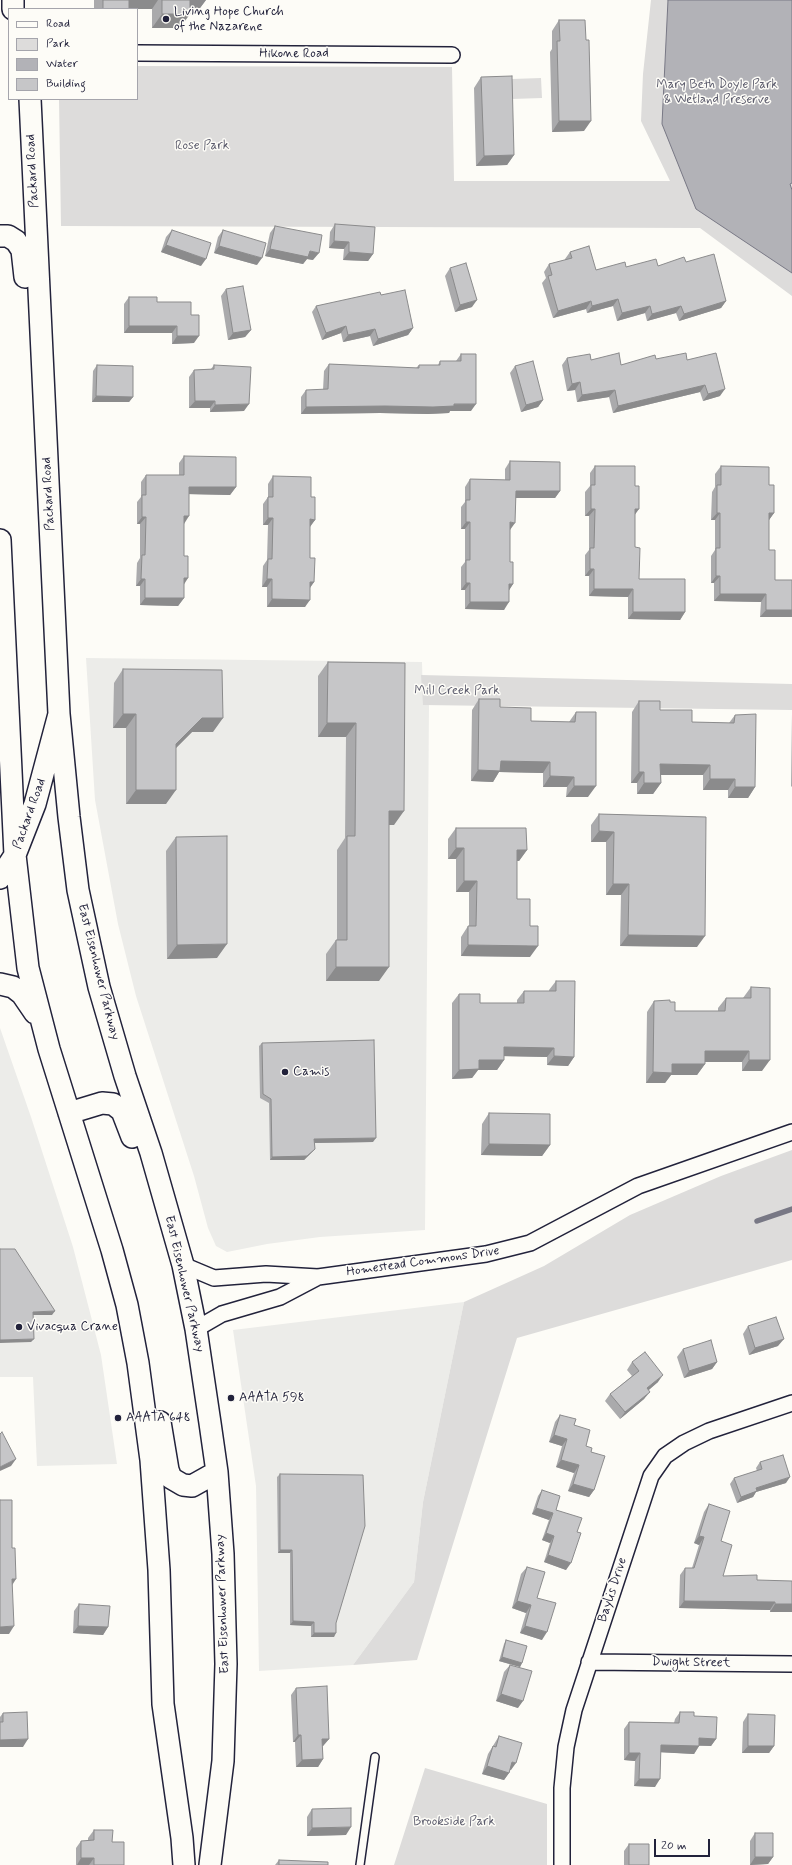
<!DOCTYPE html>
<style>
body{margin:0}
#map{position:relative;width:792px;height:1865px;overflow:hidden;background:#fdfcf7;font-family:Mynerve,sans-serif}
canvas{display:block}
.legend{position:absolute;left:8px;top:8px;width:130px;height:92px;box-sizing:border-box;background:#fdfcf7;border:1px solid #a5a5ac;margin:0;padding:5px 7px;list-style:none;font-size:12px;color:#22223b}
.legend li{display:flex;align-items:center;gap:8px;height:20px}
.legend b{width:20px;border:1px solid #a5a5ac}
.scale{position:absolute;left:654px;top:1839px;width:56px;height:18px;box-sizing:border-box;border:2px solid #22223b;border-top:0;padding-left:5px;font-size:12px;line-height:14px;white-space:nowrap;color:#22223b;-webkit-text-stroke:3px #fdfcf7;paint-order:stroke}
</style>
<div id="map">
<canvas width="792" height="1865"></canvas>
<ul class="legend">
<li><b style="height:5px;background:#fdfcf7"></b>Road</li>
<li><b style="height:11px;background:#dddcdb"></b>Park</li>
<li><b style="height:11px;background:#b2b2b7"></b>Water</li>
<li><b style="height:11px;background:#c6c6c8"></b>Building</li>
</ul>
<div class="scale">20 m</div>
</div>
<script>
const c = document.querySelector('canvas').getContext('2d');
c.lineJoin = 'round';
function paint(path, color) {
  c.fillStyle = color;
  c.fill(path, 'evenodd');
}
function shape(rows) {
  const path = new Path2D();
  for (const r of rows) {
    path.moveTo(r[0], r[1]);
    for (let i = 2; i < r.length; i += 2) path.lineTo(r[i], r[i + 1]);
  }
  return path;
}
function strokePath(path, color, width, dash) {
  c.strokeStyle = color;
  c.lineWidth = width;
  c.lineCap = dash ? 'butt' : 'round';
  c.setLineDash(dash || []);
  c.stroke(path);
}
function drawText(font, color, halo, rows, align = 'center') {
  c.font = font + ' Mynerve,sans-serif';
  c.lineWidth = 3;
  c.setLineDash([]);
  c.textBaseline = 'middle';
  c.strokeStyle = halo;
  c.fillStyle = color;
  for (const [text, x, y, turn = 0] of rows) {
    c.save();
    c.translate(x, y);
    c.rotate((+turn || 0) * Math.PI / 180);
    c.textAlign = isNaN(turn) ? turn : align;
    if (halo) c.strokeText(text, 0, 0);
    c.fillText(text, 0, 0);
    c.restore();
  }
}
const built = shape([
 [86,658,422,662,423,704,429,705,425,1230,320,1237,267,1244,227,1252,216,1246,208,1228,194,1176,136,996,118,924,95,800],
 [0,1028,31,1117,73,1247,101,1355,117,1464,37,1466,33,1377,0,1377],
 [464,1302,423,1502,414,1582,353,1665,259,1671,256,1486,233,1330]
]);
const green = shape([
 [651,0,792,0,792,296,700,228,61,226,59,99,137,99,137,66,452,67,454,181,670,181,641,121,643,74],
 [541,78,542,98,512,99,512,79],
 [421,675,792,684,792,710,423,705],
 [792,1150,792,1260,517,1338,417,1660,353,1665,414,1582,423,1502,464,1302,544,1266,630,1215,721,1176],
 [425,1768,547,1804,547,1865,394,1865]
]);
const water = shape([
 [668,0,792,0,792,183,790,184,792,190,792,273,696,209,662,124,668,0]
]);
const stream = shape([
 [757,1221,792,1209]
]);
const lane = shape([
 [360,1865,375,1757]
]);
const street = shape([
 [137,53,452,55],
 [183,1265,214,1278,266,1274,318,1277,486,1254,530,1243,638,1186,792,1132],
 [196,1329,222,1314,280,1297,318,1277],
 [589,1662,792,1664],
 [562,1865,562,1788,566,1747,574,1710,651,1476,665,1456,684,1443,709,1431,792,1403]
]);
const secondary = shape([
 [13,0,13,9],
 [0,236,8,236,16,241,22,250,25,277],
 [0,540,15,855,28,968,49,1049,112,1250,127,1305,138,1363,151,1460,159,1570,163,1704,182,1838,184,1865],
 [59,714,69,817,78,890,99,987,125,1076,151,1153,183,1265,196,1329,210,1423,217,1472,223,1554,226,1664,223,1761,210,1865],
 [0,878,15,855,35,804,59,714,30,99],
 [0,984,13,987,22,994,35,1013],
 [69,1113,102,1103,113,1104,122,1111,132,1137],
 [160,1422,168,1470,171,1478,183,1485,192,1486,217,1472]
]);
const wall = shape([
 [94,0,206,0,200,8,190,8,180,28,152,28,152,9,94,9],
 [559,20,584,131,552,132,550,52,552,49,552,31],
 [481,77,514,155,507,165,476,166,474,88],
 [335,224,373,254,368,261,343,260,344,249,329,248,330,232],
 [275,226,313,260,307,259,303,264,265,256,270,233],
 [172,230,201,266,161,252,166,237],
 [223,230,257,265,214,253,218,237],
 [570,252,596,270,626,267,658,266,686,262,726,301,721,308,679,321,676,313,647,321,645,313,617,321,613,306,587,313,586,309,553,318,542,283,546,278,544,272,549,264,565,260,565,259],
 [450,268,472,307,455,312,445,276],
 [226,289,251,330,245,337,228,340,221,296],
 [381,295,413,328,408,335,373,346,370,336,343,342,341,333,322,340,312,312,316,306],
 [129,297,157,302,191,315,194,343,172,344,172,333,124,333,124,304],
 [461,354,471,411,450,411,449,413,428,414,380,413,301,414,301,397,306,390,323,390,324,371,329,364,416,368,419,365,438,365,440,361,456,361],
 [567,358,591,360,621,365,656,359,687,360,720,396,703,401,700,392,613,413,609,397,577,402,575,390,567,391,562,365],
 [97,365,133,397,129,402,92,402,93,371],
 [214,365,244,411,210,412,210,408,189,408,189,377,194,370,211,369],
 [515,366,543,400,538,407,521,412,510,373],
 [184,456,236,487,230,495,189,494,184,523,184,598,178,606,140,605,140,586,136,586,137,563,140,558,140,524,137,524,137,502,141,497,141,482,146,475,179,475,179,463],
 [510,461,560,491,555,498,516,498,510,530,510,562,513,584,509,590,504,610,465,609,465,590,461,590,461,567,465,562,465,529,461,529,461,507,465,502,465,487,470,479,505,480,505,469],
 [595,466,635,514,635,547,639,579,685,612,680,620,628,619,628,597,589,596,589,576,585,576,585,555,589,550,589,516,585,516,585,492,590,486,590,473],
 [721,466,769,485,774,513,769,520,769,550,775,580,792,580,792,617,760,617,761,602,714,601,714,583,711,583,711,556,715,550,715,520,711,520,712,492,715,487,715,474],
 [273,476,311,497,315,520,310,526,310,558,314,582,310,588,305,607,267,607,267,587,262,587,263,566,267,560,268,525,263,525,263,504,268,497,268,484],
 [328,662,405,663,394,825,389,825,379,981,326,981,326,954,336,940,337,940,337,850,345,838,346,737,318,737,318,676],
 [123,669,213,732,192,732,176,748,166,804,126,804,126,728,113,728,114,683],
 [479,699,500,707,531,721,569,722,576,712,588,797,566,797,567,787,543,787,543,773,499,772,493,782,471,781,472,710],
 [639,701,660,710,692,722,729,723,735,715,755,787,748,798,728,798,728,790,703,790,703,775,661,775,661,783,653,794,637,794,637,783,631,783,632,712],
 [792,714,792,787,791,786],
 [599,814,706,817,697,947,620,946,621,895,606,895,606,842,591,842,591,825],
 [456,828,527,850,519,861,517,861,517,899,530,957,461,956,461,937,468,926,469,926,469,892,456,892,456,859,448,859,448,839],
 [176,837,217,958,167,959,166,851],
 [556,981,574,1057,568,1066,547,1065,547,1057,504,1056,504,1060,497,1070,478,1070,472,1078,452,1079,452,1003,459,994,480,1003,517,1003,517,1000,524,991,549,991,549,990],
 [751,987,762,1071,742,1071,742,1062,705,1062,705,1064,697,1075,671,1075,665,1083,646,1083,647,1012,654,1001,675,1011,718,1011,718,1008,726,998,743,998],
 [262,1043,373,1142,314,1143,315,1149,304,1160,270,1160,269,1103,260,1098,259,1046],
 [489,1113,550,1145,542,1156,481,1155,482,1124],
 [748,1326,778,1346,749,1355,743,1334],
 [683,1349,717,1362,712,1369,684,1378,677,1357],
 [632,1362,658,1382,648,1390,644,1399,620,1419,605,1401,610,1394,632,1376,627,1370],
 [560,1415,591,1452,594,1490,589,1497,568,1491,574,1473,556,1467,562,1446,549,1442,555,1422],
 [760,1462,786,1483,756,1492,753,1497,737,1503,730,1484,734,1478,757,1471,756,1468],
 [280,1474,336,1623,334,1637,311,1637,311,1626,290,1625,290,1553,278,1553,277,1477],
 [542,1490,556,1510,577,1532,566,1570,544,1562,550,1543,542,1540,549,1520,532,1514,538,1496],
 [709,1504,721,1541,723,1576,757,1580,792,1612,770,1612,770,1610,679,1608,680,1575,685,1568,692,1568,699,1545,694,1543,704,1512],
 [527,1567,537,1598,542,1640,520,1633,526,1613,512,1608,521,1574],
 [79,1604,108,1627,103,1635,73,1633,74,1611],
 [506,1640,522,1663,520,1667,499,1661,504,1644],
 [510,1665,518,1708,496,1701,504,1672],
 [296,1688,329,1739,323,1746,322,1746,323,1759,318,1767,296,1767,295,1742,293,1742,291,1695],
 [680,1712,694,1716,716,1739,711,1746,699,1746,694,1754,660,1752,655,1787,634,1786,635,1761,624,1760,624,1729,629,1722,674,1723,675,1719],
 [3,1713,23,1747,0,1747,0,1717],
 [748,1714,774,1746,769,1753,742,1753,743,1722],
 [499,1736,511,1770,510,1770,509,1773,504,1780,482,1774,488,1754],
 [312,1809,346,1835,307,1836,307,1817],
 [94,1830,112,1842,124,1865,76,1865,76,1848,81,1841,88,1841,88,1838],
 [755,1833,773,1857,768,1864,750,1865,750,1841],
 [629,1844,649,1865,624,1865,624,1851],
 [279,1860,328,1865,275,1865]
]);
const shadedWall = shape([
 [125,0,158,0,152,9,119,9],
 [185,0,206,0,200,8,180,8],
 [162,14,190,14,180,28,152,28],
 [559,121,591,121,584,131,552,132],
 [514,155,507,165,476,166,484,156],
 [334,241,349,242,344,249,329,248],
 [166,245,206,259,201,266,161,252],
 [219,246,262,258,257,265,214,253],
 [270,249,310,251,319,253,313,260,307,259,303,264,265,256],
 [349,252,373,254,368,261,343,260],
 [618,299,613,306,587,313,592,306],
 [477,300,472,307,455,312,460,305],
 [591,301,586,309,553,318,558,311],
 [726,301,721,308,679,321,684,314],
 [650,306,645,313,617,321,622,313],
 [681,306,676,313,647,321,652,314],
 [129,326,177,326,172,333,124,333],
 [346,326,341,333,322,340,326,333],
 [413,328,408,335,373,346,378,339],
 [375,329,370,336,343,342,348,335],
 [251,330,245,337,228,340,233,333],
 [177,336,199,336,194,343,172,344],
 [580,382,575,390,567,391,572,384],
 [705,385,700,392,613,413,618,406],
 [725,389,720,396,703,401,708,394],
 [615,390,609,397,577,402,582,395],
 [96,396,133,397,129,402,92,402],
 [543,400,538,407,521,412,526,405],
 [195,401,215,401,210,408,189,408],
 [249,404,244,411,210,412,215,405],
 [476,404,471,411,450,411,449,413,428,414,380,413,301,414,306,407],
 [189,487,236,487,230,495,184,494],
 [516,491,560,491,555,498,510,498],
 [591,509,595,509,589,516,585,516],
 [635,509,639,509,634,516],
 [717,513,720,513,715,520,711,520],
 [769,513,774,513,769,520],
 [184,516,189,516,184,524],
 [142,517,146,517,140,524,137,524],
 [268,518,273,518,268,525,263,525],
 [310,519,315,520,310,527],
 [466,522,470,522,465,529,461,529],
 [510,522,515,523,510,530],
 [590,569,594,569,589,576,585,576],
 [716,576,720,576,714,583,711,583],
 [184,578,188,578,183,586],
 [141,579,145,579,140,586,136,586],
 [267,579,272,579,267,587,262,587],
 [310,582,314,582,309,589],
 [466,583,470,583,465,590,461,590],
 [509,584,513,584,508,592],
 [594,589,633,589,628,597,589,596],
 [720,594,766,594,761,602,714,601],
 [145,598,184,598,178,606,140,605],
 [272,599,310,600,305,607,267,607],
 [470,602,509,602,504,610,465,609],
 [766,610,792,610,792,617,760,617],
 [633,612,685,612,680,620,628,619],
 [123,714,136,714,126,728,113,728],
 [202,718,223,718,213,732,192,732,166,758,176,744],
 [327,723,356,723,346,737,318,737],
 [501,761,550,762,543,773,499,772,493,782,471,781,478,770],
 [660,764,710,765,703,775,653,775],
 [639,772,644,772,637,783,631,783],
 [550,776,574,777,567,787,543,787],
 [710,779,735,779,728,790,703,790],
 [644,783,661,783,653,794,637,794],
 [574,786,596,786,588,797,566,797],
 [735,787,755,787,748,798,728,798],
 [136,790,176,790,166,804,126,804],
 [389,811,404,811,394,825,379,825],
 [599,831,614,832,606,842,591,842],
 [456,848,464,848,456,859,448,859],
 [517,850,527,850,519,861,510,860],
 [464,881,477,881,469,892,456,892],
 [613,884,629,884,621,895,606,895],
 [628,935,705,936,697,947,620,946],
 [227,944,217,958,167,959,177,945],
 [468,945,538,946,530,957,461,956],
 [336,967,389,967,379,981,326,981],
 [504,1047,554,1048,547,1057,497,1056],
 [705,1051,749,1051,742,1062,697,1062],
 [554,1056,574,1057,568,1066,547,1065],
 [479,1060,504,1060,497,1070,478,1070,472,1078,452,1079,459,1070],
 [749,1060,770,1060,762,1071,742,1071],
 [672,1064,705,1064,697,1075,671,1075,665,1083,646,1083,653,1072],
 [376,1138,373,1142,312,1143,314,1139],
 [489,1144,550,1145,542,1156,481,1155],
 [315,1149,304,1160,270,1160,272,1157],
 [55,1311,52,1315,31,1315,33,1312],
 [34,1339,31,1342,0,1343,0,1340],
 [784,1339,778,1346,749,1355,755,1348],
 [717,1362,712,1369,684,1378,689,1371],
 [663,1375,658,1382,642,1396,647,1388],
 [650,1392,644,1399,620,1419,625,1412],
 [554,1435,567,1439,562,1446,549,1442],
 [16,1459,11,1466,0,1471,0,1467],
 [561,1460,579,1465,574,1473,556,1467],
 [790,1477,786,1483,756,1492,753,1497,737,1503,741,1497,756,1488],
 [573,1484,594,1490,589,1497,568,1491],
 [536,1508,553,1513,549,1520,532,1514],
 [546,1533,554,1536,550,1543,542,1540],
 [699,1536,704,1537,699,1545,694,1543],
 [280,1550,292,1550,290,1553,278,1553],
 [548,1555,571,1563,566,1570,544,1562],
 [12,1579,16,1579,11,1587],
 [517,1601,531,1605,526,1613,512,1608],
 [684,1601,775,1602,770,1610,679,1608],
 [775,1604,792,1604,792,1612,770,1612],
 [293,1621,314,1622,311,1626,290,1625],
 [14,1626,9,1634,0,1634,0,1627],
 [78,1626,108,1627,103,1635,73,1633],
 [525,1626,547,1632,542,1640,520,1633],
 [314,1633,336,1633,334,1637,311,1637],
 [502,1657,522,1663,520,1667,499,1661],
 [501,1694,523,1701,518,1708,496,1701],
 [298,1735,301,1735,295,1742,293,1742],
 [699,1738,716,1739,711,1746,694,1745],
 [28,1739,23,1747,0,1747,0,1740],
 [322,1739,329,1739,323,1746,317,1746],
 [661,1745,699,1746,694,1754,655,1752],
 [748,1746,774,1746,769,1753,742,1753],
 [629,1753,640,1753,635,1761,624,1760],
 [323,1759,318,1767,296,1767,302,1760],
 [512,1762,516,1763,511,1770,507,1769],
 [487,1766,509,1773,504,1780,482,1774],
 [639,1779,660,1779,655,1787,634,1786],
 [351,1827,346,1835,307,1836,312,1828],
 [755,1857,773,1857,768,1864,750,1865],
 [81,1858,94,1858,89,1865,77,1865]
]);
const building = shape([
 [103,0,129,0,129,9,103,9,103,0],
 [162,0,190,0,190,14,162,14,162,0],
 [559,20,585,20,586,40,589,40,591,121,559,121,557,41,560,41,559,20],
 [512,76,514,155,484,156,481,77,512,76],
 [335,224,375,227,373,254,349,252,349,242,334,241,335,224],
 [275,226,322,235,319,253,310,251,308,257,270,249,275,226],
 [172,230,211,243,206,259,166,245,172,230],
 [223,230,266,243,262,258,219,246,223,230],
 [589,246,596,270,625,262,626,267,656,259,658,266,684,257,686,262,714,254,726,301,684,314,681,306,652,314,650,306,622,313,618,299,592,306,591,301,558,311,548,276,552,275,549,264,572,258,570,252,589,246],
 [466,263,477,300,460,305,450,268,466,263],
 [243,286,251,330,233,333,226,289,243,286],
 [405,290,413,328,378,339,375,329,348,335,346,326,326,333,316,306,380,292,381,295,405,290],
 [129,297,157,297,157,302,191,302,191,315,199,315,199,336,177,336,177,326,129,326,129,297],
 [619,353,621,365,655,355,656,359,686,353,687,360,716,353,725,389,708,394,705,385,618,406,615,390,582,395,580,382,572,384,567,358,590,354,591,360,619,353],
 [461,354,476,354,476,404,454,404,454,406,433,407,385,406,306,407,306,390,328,389,329,364,419,368,419,365,440,365,440,361,461,361,461,354],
 [533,361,543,400,526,405,515,366,533,361],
 [97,365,133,366,133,397,96,396,97,365],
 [214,365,251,367,249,404,215,405,215,401,195,401,194,370,214,369,214,365],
 [184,456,236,457,236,487,189,487,189,516,184,516,184,556,188,556,188,578,184,578,184,598,145,598,145,579,141,579,142,555,145,555,146,517,142,517,142,495,146,495,146,475,184,475,184,456],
 [510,461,560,462,560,491,516,491,515,523,510,522,510,562,513,562,513,584,509,584,509,602,470,602,470,583,466,583,466,560,470,560,470,522,466,522,466,500,470,500,470,479,510,480,510,461],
 [595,466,635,466,635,486,639,486,639,509,635,509,635,547,640,548,639,579,685,579,685,612,633,612,633,589,594,589,594,569,590,569,590,548,594,548,595,509,591,509,591,485,595,485,595,466],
 [721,466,769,467,769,485,774,485,774,513,769,513,769,550,775,550,775,580,792,580,792,610,766,610,766,594,720,594,720,576,716,576,716,548,720,548,720,513,717,513,717,485,721,485,721,466],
 [273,476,311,477,311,497,315,497,315,520,310,519,310,558,315,558,314,582,310,582,310,600,272,599,272,579,267,579,268,559,272,559,273,518,268,518,268,497,273,497,273,476],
 [328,662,405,663,404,811,389,811,389,967,336,967,336,940,347,940,347,836,355,836,356,723,327,723,328,662],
 [123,669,222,670,223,718,202,718,176,744,176,790,136,790,136,714,123,714,123,669],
 [479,699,500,699,500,707,531,708,531,721,575,722,576,712,596,712,596,786,574,786,574,777,550,776,550,762,501,761,500,771,478,770,479,699],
 [639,701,660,701,660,710,692,710,692,722,734,723,735,715,756,714,755,787,735,787,735,779,710,779,710,765,660,764,661,783,644,783,644,772,639,772,639,701],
 [599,814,706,817,705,936,628,935,629,884,613,884,614,832,599,831,599,814],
 [456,828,526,828,527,850,517,850,517,899,530,899,530,926,538,926,538,946,468,945,468,926,476,926,477,881,464,881,464,848,456,848,456,828],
 [227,836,227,944,177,945,176,837,227,836],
 [556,981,575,981,574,1057,554,1056,554,1048,504,1047,504,1060,479,1060,479,1069,459,1070,459,994,480,994,480,1003,524,1003,524,991,556,991,556,981],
 [751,987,770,988,770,1060,749,1060,749,1051,705,1051,705,1064,672,1064,672,1073,653,1072,654,1001,670,1000,670,1002,675,1002,675,1011,725,1011,726,998,751,998,751,987],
 [374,1040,376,1138,314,1139,315,1149,307,1156,272,1157,271,1099,263,1094,262,1043,374,1040],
 [489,1113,550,1114,550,1145,489,1144,489,1113],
 [0,1249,15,1249,55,1311,33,1312,34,1339,0,1340,0,1249],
 [776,1317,784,1339,755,1348,748,1326,776,1317],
 [711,1340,717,1362,689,1371,683,1349,711,1340],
 [645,1352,663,1375,647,1388,650,1392,625,1412,610,1394,639,1371,632,1362,645,1352],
 [560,1415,576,1419,574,1425,590,1430,586,1446,592,1448,591,1452,605,1456,594,1490,573,1484,579,1465,561,1460,567,1439,554,1435,560,1415],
 [2,1432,16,1459,0,1467,0,1434,2,1432],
 [783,1455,790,1477,756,1488,757,1491,741,1497,734,1478,762,1469,760,1462,783,1455],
 [280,1474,363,1475,365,1526,336,1623,336,1633,314,1633,314,1622,293,1621,292,1550,280,1550,280,1474],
 [542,1490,560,1496,556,1510,582,1518,577,1532,581,1533,571,1563,548,1555,554,1536,546,1533,553,1513,536,1508,542,1490],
 [0,1500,12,1500,12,1548,15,1548,16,1579,12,1579,14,1626,0,1627,0,1500],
 [709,1504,730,1511,721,1541,732,1545,723,1576,757,1575,757,1580,792,1581,792,1604,775,1604,775,1602,684,1601,685,1568,694,1568,704,1537,699,1536,709,1504],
 [527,1567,545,1572,537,1598,556,1603,547,1632,525,1626,531,1605,517,1601,527,1567],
 [79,1604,110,1606,108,1627,78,1626,79,1604],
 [506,1640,527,1646,522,1663,502,1657,506,1640],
 [510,1665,532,1671,523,1701,501,1694,510,1665],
 [327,1686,329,1739,322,1739,323,1759,302,1760,301,1735,298,1735,296,1688,327,1686],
 [27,1712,28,1739,0,1740,0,1722,3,1722,3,1713,27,1712],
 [680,1712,694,1712,694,1716,717,1717,716,1739,699,1738,699,1746,661,1745,660,1779,639,1779,640,1753,629,1753,629,1722,679,1723,680,1712],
 [748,1714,775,1715,774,1746,748,1746,748,1714],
 [499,1736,522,1743,516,1763,512,1762,509,1773,487,1766,493,1746,496,1747,499,1736],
 [351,1808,351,1827,312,1828,312,1809,351,1808],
 [94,1830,113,1830,112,1842,124,1842,124,1865,94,1865,94,1858,81,1858,81,1841,94,1840,94,1830],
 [755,1833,773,1833,773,1857,755,1857,755,1833],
 [629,1844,649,1844,649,1865,629,1865,629,1844],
 [279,1860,328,1862,328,1865,279,1865,279,1860]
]);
const markers = [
 [166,19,4,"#22223b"],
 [285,1072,4,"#22223b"],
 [19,1327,4,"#22223b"],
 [231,1398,4,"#22223b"],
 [118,1418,4,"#22223b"]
];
const poiNames = [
 ["Living Hope Church",174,12],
 ["of the Nazarene",174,27],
 ["Camis",293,1072],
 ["Vivacqua Crane",27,1327],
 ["AAATA 598",239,1398],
 ["AAATA 648",126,1418]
];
const streetNames = [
 ["Hikone Road",294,54],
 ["Packard Road",33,171,-93],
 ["Packard Road",49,494,-93],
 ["Packard Road",30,814,-70],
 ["East Eisenhower Parkway",98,972,76],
 ["Homestead Commons Drive",423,1262,-8],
 ["East Eisenhower Parkway",184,1284,77],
 ["Baylis Drive",613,1590,-72],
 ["East Eisenhower Parkway",223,1604,-92],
 ["Dwight Street",691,1663,1]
];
const parkNames = [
 ["Mary Beth Doyle Park",717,85],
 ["& Wetland Preserve",717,100],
 ["Rose Park",202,146],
 ["Mill Creek Park",457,691],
 ["Brookside Park",454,1822]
];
paint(built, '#ecece9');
paint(green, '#dddcdb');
paint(water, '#b2b2b7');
strokePath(water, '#787885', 1);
strokePath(stream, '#787885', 5.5);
strokePath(lane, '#22223b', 10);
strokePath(street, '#22223b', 18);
strokePath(secondary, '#22223b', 24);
strokePath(lane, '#fdfcf7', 7);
strokePath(street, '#fdfcf7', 15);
strokePath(secondary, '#fdfcf7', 21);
paint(wall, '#aaaaac');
paint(shadedWall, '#8b8b8c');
paint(building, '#c6c6c8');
strokePath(building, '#8b8b8c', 1);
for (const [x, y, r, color] of markers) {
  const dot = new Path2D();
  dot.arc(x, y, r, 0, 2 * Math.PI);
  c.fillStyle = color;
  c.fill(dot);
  strokePath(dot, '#fdfcf7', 1.5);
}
drawText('13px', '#22223b', '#fdfcf7', poiNames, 'left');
drawText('13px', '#22223b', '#fdfcf7', streetNames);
drawText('13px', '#5a5a6b', '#fdfcf7', parkNames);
</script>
